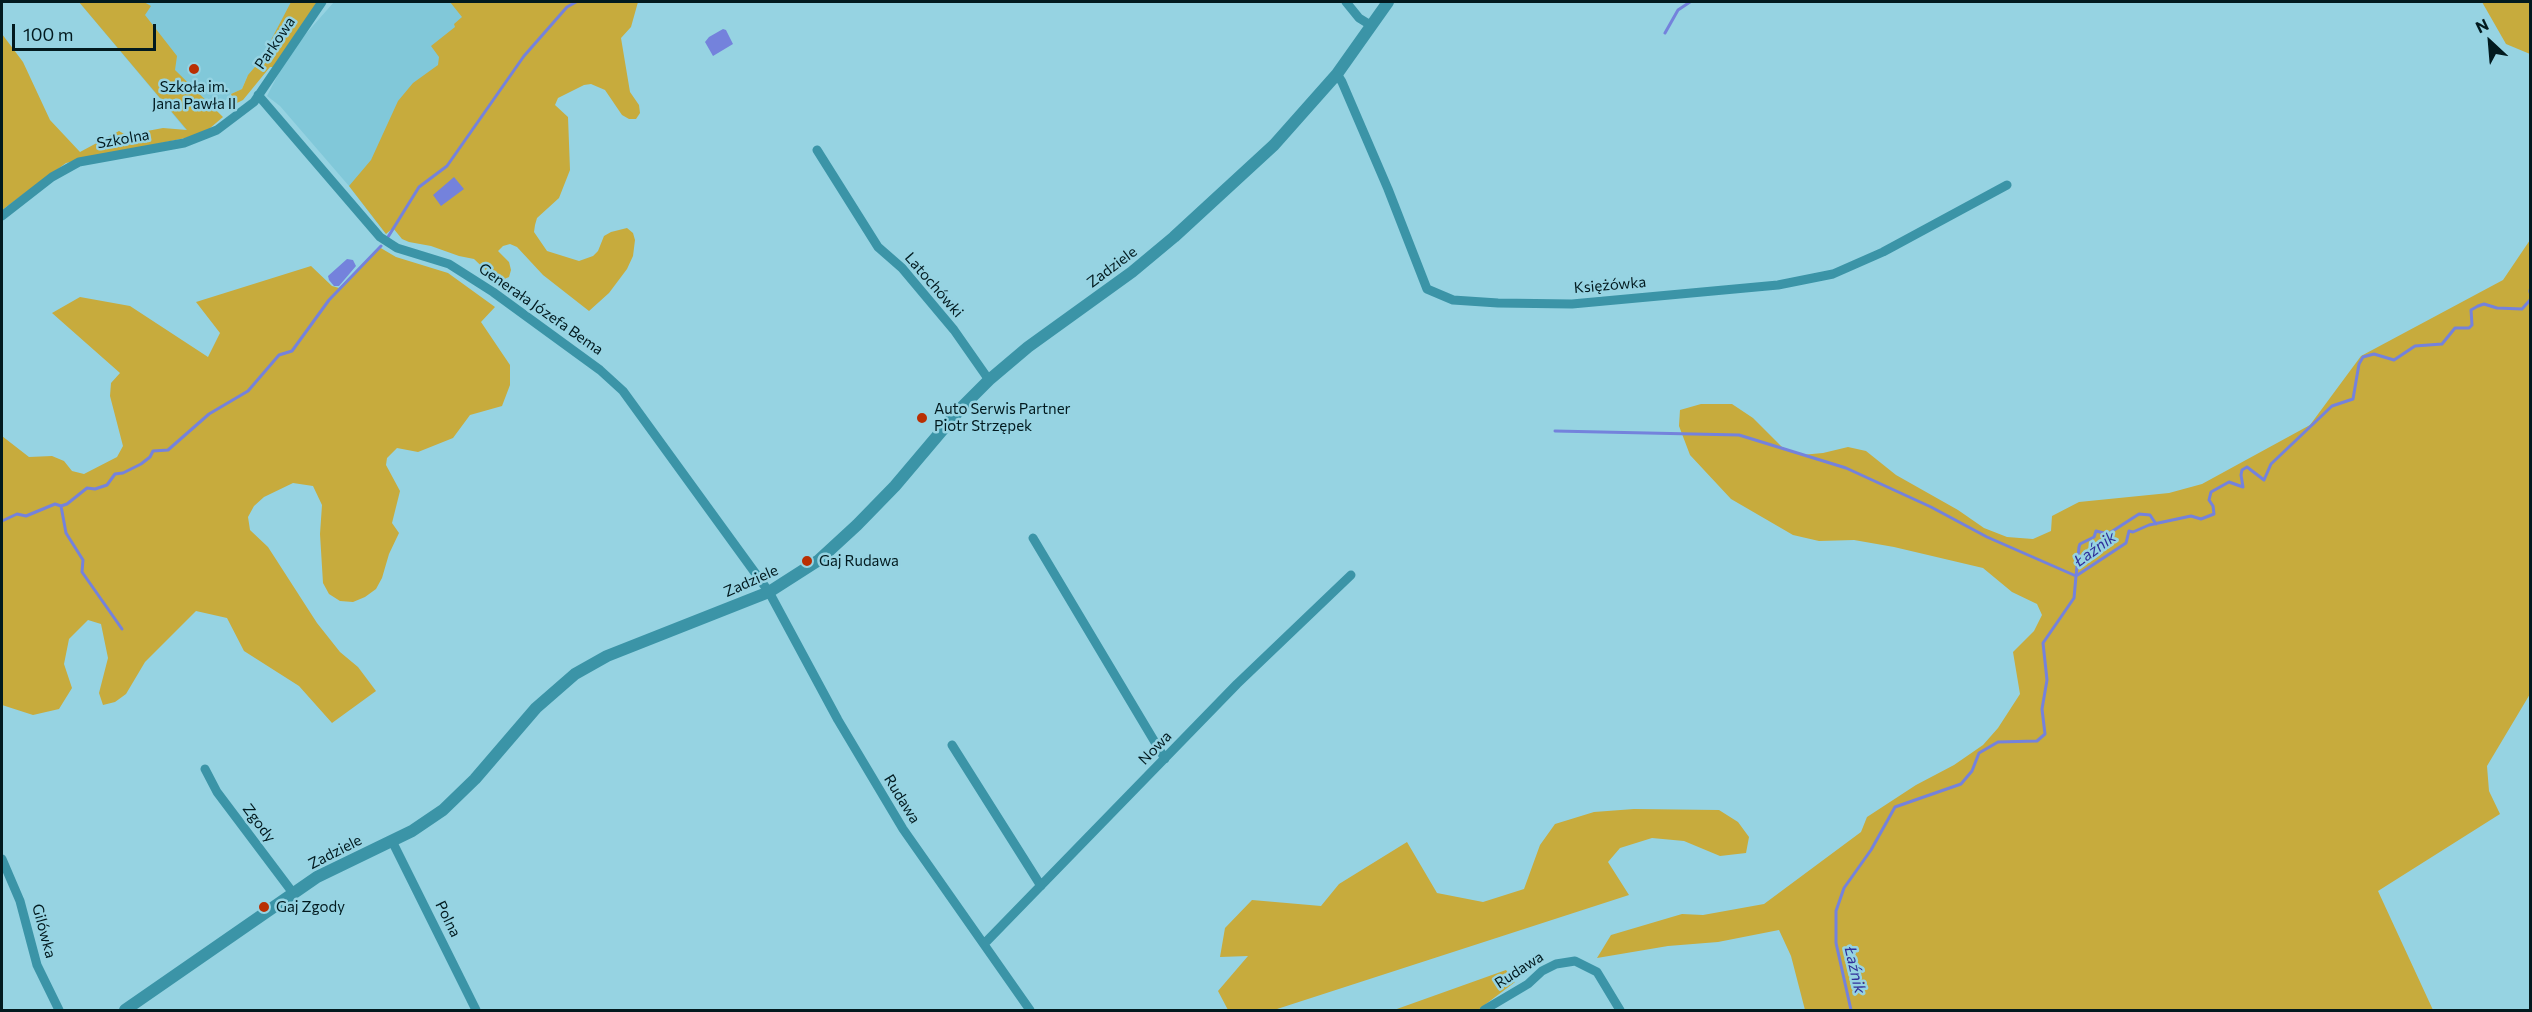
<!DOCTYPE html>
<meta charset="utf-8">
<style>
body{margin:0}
#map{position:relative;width:2532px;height:1012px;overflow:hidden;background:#96d3e2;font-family:Commissioner,sans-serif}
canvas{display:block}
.frame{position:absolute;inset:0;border:3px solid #021a1f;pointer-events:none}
.north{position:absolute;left:2460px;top:12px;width:60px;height:60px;-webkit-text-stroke:4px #96d3e2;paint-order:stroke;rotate:334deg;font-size:16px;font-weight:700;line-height:24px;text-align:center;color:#021a1f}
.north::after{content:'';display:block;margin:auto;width:21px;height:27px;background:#021a1f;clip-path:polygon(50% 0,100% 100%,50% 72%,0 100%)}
.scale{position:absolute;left:12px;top:24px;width:144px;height:27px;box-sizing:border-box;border:3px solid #021a1f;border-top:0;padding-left:8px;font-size:18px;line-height:21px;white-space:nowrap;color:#021a1f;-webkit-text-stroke:4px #96d3e2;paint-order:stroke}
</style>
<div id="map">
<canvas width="2532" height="1012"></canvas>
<div class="frame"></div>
<div class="north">N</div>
<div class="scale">100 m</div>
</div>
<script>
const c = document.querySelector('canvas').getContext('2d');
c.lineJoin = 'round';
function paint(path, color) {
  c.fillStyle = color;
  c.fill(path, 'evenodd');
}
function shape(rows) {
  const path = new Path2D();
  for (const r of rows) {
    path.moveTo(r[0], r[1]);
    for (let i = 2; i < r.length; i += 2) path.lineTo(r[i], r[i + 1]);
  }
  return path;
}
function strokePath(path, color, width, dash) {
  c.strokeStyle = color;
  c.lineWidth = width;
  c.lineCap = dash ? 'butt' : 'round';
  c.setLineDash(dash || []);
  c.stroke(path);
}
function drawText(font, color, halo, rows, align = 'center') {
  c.font = font + ' Commissioner,sans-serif';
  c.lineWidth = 5;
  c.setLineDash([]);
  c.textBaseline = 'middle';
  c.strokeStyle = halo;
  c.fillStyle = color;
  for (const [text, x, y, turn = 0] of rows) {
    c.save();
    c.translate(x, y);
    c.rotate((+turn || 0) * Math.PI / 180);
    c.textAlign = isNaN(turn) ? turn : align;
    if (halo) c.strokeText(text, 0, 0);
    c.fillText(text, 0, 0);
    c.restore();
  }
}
const built = shape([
 [79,2,313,2,247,77,242,89,231,94,217,110,187,131],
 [334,2,520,2,386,234,349,186,280,106,267,96,289,53]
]);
const green = shape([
 [79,2,144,2,151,6,145,15,177,56,175,70,223,117,209,129,190,137,66,163,2,210,2,34,23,62,50,120,80,152,119,131,126,135,163,128,187,130],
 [291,2,319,2,274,67,270,67,243,100,235,104,231,94,242,89,248,75,260,61],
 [450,2,638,2,631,27,621,38,630,92,639,105,640,113,636,119,629,119,622,115,605,90,591,84,584,85,558,98,555,105,568,117,570,170,559,198,537,218,535,225,534,232,547,251,579,261,593,256,598,251,604,236,611,232,627,228,633,233,635,240,633,256,627,269,609,293,589,311,543,275,517,247,510,244,503,246,498,251,509,262,511,270,509,277,502,280,495,279,474,259,459,256,431,246,409,242,402,239,393,228,386,234,349,186,371,160,398,101,413,83,438,65,439,57,431,46,455,27,454,24,462,17],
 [2482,2,2530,2,2530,54,2506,44],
 [2530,240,2530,694,2487,766,2489,791,2500,814,2378,891,2433,1010,1805,1010,1791,956,1779,930,1718,942,1668,946,1597,958,1611,935,1682,914,1703,915,1764,904,1861,832,1867,817,1916,785,1954,765,1983,745,1998,728,2020,694,2013,652,2034,631,2042,615,2037,604,2012,592,1983,568,1894,547,1854,540,1819,541,1793,535,1731,499,1690,455,1679,426,1680,410,1701,404,1732,404,1753,418,1782,447,1801,455,1823,453,1848,447,1866,451,1896,475,1958,510,1984,528,2007,537,2033,539,2051,531,2052,516,2079,502,2169,493,2202,484,2310,425,2361,356,2503,280],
 [379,247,396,257,448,273,495,307,481,322,510,365,510,385,502,406,470,415,453,438,418,452,397,448,387,458,386,465,400,491,392,523,399,533,389,554,382,578,376,589,365,597,353,602,340,601,329,594,323,583,320,534,322,505,313,486,293,483,264,497,254,506,248,517,250,530,268,547,317,623,340,652,358,667,376,691,332,723,299,686,244,651,227,618,196,611,145,662,126,694,115,702,103,705,99,693,108,658,101,624,88,620,69,639,64,664,72,688,59,709,33,715,2,705,2,436,29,457,52,456,64,461,72,471,84,474,117,457,123,446,110,396,111,383,120,373,52,313,80,297,130,306,208,357,220,333,196,302,311,266,332,286,339,288],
 [1634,809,1719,810,1738,822,1749,837,1746,853,1720,856,1684,841,1652,838,1620,848,1608,862,1629,895,1274,1010,1228,1010,1218,991,1248,956,1220,957,1225,928,1252,900,1321,906,1339,884,1407,842,1437,893,1483,902,1524,889,1540,845,1555,824,1594,812],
 [1506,970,1515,982,1478,1010,1394,1010]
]);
const water = shape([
 [723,29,726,30,733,44,713,56,705,42,709,37],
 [454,177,464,189,441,206,433,195],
 [347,259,353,260,356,266,339,286,334,286,329,280,328,276]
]);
const stream = shape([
 [1665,33,1678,10,1690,2],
 [388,237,419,187,447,166,524,56,567,7,576,2],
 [2530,290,2530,292],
 [1555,431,1739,435,1846,468,1931,507,1987,537,2076,576,2079,547,2080,544,2094,537,2096,531,2108,534,2139,514,2150,515,2156,524],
 [61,506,66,533,83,560,82,572,122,629],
 [2,521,17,514,26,516,55,504,61,506,67,504,87,488,95,489,107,485,115,474,123,473,141,464,150,457,153,451,168,450,209,414,248,391,279,355,292,351,329,300,381,246],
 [1851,1010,1836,943,1836,911,1844,888,1871,850,1895,807,1961,784,1972,771,1979,753,1998,742,2037,741,2045,734,2042,709,2047,680,2043,643,2074,598,2076,576,2126,543,2129,531,2133,532,2149,525,2191,516,2201,519,2214,514,2213,506,2209,500,2211,492,2229,482,2243,487,2241,475,2242,470,2247,467,2264,480,2271,464,2332,406,2353,399,2359,364,2363,357,2374,354,2394,360,2415,346,2442,344,2455,328,2469,328,2472,325,2471,310,2478,306,2484,304,2497,308,2522,309,2530,300]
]);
const minor = shape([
 [1346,2,1359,18,1372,26],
 [1337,74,1342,82,1388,189,1427,289,1453,300,1498,303,1572,304,1778,285,1833,274,1883,252,2007,185],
 [258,95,380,237,397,248,449,264,493,292,600,370,623,391,769,592,838,720,903,829,1030,1010],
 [817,150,878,247,902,268,954,330,989,380],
 [2,216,52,177,79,162,184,143,217,130,254,102,322,2],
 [1033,538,1165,759],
 [952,745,1041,886],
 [205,769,217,792,293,893],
 [392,841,476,1010],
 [2,859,20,901,37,965,59,1010],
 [984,944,1237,684,1351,575],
 [1484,1010,1528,984,1542,971,1556,964,1575,961,1597,972,1620,1010]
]);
const tertiary = shape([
 [125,1010,317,877,412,831,443,810,475,779,536,708,575,674,607,656,769,592,819,560,857,525,895,486,961,408,989,380,1028,347,1132,272,1174,237,1274,145,1337,74,1388,2]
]);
const markers = [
 [194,69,6,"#b92f03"],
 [922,418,6,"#b92f03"],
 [807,561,6,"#b92f03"],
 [264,907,6,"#b92f03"]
];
const streetNames = [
 ["Parkowa",275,43,-56],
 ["Szkolna",123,139,-10],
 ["Zadziele",1112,267,-37],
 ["Latochówki",934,285,49],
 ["Księżówka",1610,285,-5],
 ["Generała Józefa Bema",541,309,35],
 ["Zadziele",751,581,-24],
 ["Nowa",1155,748,-46],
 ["Rudawa",902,799,58],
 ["Zgody",259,823,53],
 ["Zadziele",335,852,-27],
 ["Polna",448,919,64],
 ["Gilówka",44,931,75],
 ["Rudawa",1519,970,-33]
];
const poiNames = [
 ["Szkoła im.",194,87,"center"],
 ["Jana Pawła II",194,104,"center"],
 ["Auto Serwis Partner",934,409],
 ["Piotr Strzępek",934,426],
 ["Gaj Rudawa",819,561],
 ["Gaj Zgody",276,907]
];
const waterNames = [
 ["Łaźnik",2095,549,-36],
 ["Łaźnik",1855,970,77]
];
paint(built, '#81c8d9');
paint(green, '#c7ab3d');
paint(water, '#7482dc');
strokePath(stream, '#7482dc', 3);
strokePath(minor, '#3b94a7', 9);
strokePath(tertiary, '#3b94a7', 12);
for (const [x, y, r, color] of markers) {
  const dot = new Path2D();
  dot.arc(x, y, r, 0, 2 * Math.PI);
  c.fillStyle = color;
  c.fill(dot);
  strokePath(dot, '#96d3e2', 2);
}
drawText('15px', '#021a1f', '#96d3e2', streetNames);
drawText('15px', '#021a1f', '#96d3e2', poiNames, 'left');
drawText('italic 16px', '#30319a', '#96d3e2', waterNames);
</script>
